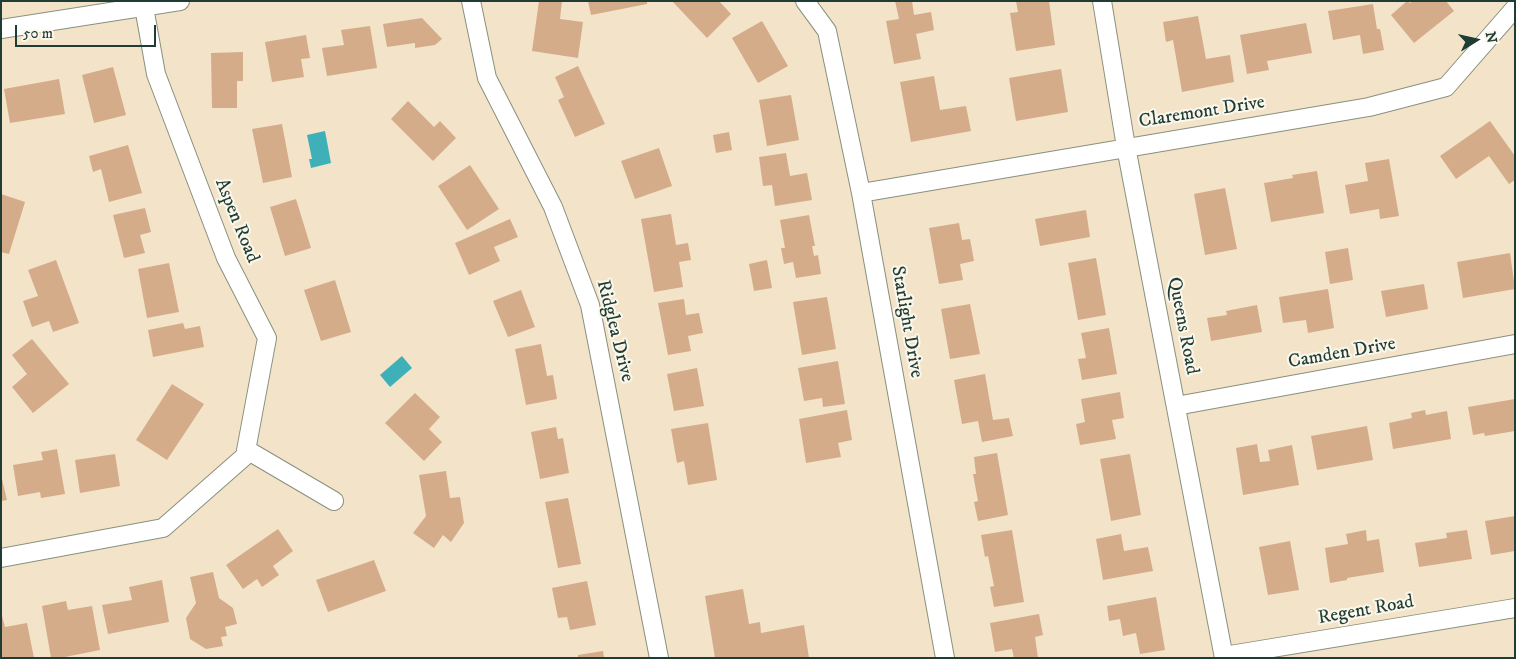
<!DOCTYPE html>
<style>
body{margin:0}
#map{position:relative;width:1516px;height:659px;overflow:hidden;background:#f3e4c9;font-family:"IM FELL DW Pica",serif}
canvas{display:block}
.frame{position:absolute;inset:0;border:2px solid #1f3d34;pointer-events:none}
.north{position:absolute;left:1451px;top:15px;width:50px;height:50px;-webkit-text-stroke:4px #fbf7ec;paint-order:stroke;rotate:80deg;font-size:14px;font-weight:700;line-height:20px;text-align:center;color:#1f3d34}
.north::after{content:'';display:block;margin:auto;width:18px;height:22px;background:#1f3d34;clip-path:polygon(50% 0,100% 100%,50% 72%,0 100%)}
.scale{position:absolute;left:15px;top:25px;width:141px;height:22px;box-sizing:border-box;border:2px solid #1f3d34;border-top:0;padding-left:6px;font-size:15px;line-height:18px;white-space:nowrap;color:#1f3d34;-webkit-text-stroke:4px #fbf7ec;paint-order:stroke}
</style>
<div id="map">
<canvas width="1516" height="659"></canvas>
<div class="frame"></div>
<div class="north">N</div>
<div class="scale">50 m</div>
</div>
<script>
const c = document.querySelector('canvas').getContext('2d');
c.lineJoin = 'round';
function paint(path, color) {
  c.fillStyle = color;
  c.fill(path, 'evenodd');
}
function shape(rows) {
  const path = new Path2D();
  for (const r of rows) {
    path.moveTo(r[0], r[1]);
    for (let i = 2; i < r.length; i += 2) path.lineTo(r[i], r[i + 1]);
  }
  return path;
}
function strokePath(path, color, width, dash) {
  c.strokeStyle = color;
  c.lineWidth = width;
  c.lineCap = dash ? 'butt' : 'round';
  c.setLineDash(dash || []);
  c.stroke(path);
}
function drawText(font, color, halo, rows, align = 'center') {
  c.font = font + ' "IM FELL DW Pica",serif';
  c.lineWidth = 4;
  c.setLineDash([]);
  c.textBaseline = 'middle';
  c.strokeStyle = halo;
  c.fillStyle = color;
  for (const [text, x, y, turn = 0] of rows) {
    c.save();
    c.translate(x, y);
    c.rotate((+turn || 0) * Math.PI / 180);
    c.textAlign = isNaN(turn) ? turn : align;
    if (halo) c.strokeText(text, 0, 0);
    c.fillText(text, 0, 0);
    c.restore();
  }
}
const water = shape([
 [325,131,331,163,311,168,309,159,312,159,307,135],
 [402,356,412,368,390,387,380,375]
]);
const building = shape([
 [539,1,562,1,560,19,583,22,578,58,532,51],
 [588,1,647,1,647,4,591,15],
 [672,1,719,1,731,14,707,38],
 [895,1,912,1,914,15,931,12,934,30,916,34,921,59,894,64,886,21,899,19],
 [1016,1,1049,1,1055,45,1016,51,1010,13,1018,12],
 [1407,1,1410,3,1413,1,1446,1,1454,11,1414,43,1391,15],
 [1373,4,1377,29,1380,29,1384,50,1363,54,1360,35,1333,40,1328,11],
 [1198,16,1206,59,1230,55,1234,82,1182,92,1173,40,1166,42,1163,22],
 [422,18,442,39,435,45,415,48,415,43,387,47,383,24],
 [762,21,788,66,758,83,732,38],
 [1306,23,1312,53,1267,61,1269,70,1247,74,1240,35],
 [370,26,377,68,327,76,322,48,344,45,341,30],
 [306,35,310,58,301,59,304,77,272,82,265,42],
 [243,52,243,81,237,81,237,108,212,108,211,53],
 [578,66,605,124,575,137,558,100,564,97,555,77],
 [113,67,126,115,94,123,82,75],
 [1061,69,1068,112,1016,121,1009,78],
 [934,76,940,110,966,106,971,131,911,142,900,82],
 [59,79,65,114,10,123,4,89],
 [791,95,799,140,767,146,759,100],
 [408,101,434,127,440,121,456,138,433,161,391,119],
 [1490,121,1515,156,1515,180,1509,184,1489,156,1456,179,1440,156],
 [282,124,292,177,263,183,252,129],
 [729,132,732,150,716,153,713,135],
 [128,145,142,193,109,202,101,169,93,172,89,156],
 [659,148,672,186,635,199,621,161],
 [786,153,790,176,807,173,812,200,775,206,772,185,763,186,759,157],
 [1389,159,1399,216,1380,219,1379,209,1350,214,1345,185,1368,181,1365,163],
 [470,165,499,209,467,230,438,186],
 [1317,171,1324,213,1271,222,1264,183,1293,178,1292,175],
 [1225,188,1237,249,1205,255,1194,194],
 [1,194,25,202,9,254,1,252],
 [296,199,311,248,285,256,270,207],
 [145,208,151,232,140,235,145,253,124,258,113,215],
 [1086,210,1090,237,1040,246,1035,219],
 [671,214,676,245,688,243,691,260,679,262,683,287,654,292,641,219],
 [809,215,815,246,812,246,814,256,818,255,821,274,796,278,793,262,784,264,781,248,785,248,780,220],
 [510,219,518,237,494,247,500,261,469,275,455,243],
 [959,223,962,240,970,239,974,261,960,264,963,280,939,284,929,228],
 [1348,248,1353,280,1330,284,1325,252],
 [1510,253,1515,289,1463,298,1457,262],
 [1096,258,1106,315,1078,320,1068,263],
 [56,260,79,323,53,332,49,321,32,327,23,301,38,296,28,270],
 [767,260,772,288,754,291,749,264],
 [169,263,179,312,147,318,138,269],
 [335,280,351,332,321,341,304,290],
 [1424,284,1428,309,1386,317,1381,291],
 [1328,289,1334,328,1308,333,1306,320,1283,323,1279,297],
 [521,290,535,327,508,337,493,301],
 [827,297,836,349,802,355,793,302],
 [684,299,686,315,699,313,703,333,688,336,691,351,668,355,658,303],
 [970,304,980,354,950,359,941,309],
 [1257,305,1262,332,1211,341,1207,318,1227,315,1226,311],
 [183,323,185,329,200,326,204,347,153,357,148,330],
 [1109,328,1117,374,1082,380,1078,359,1086,358,1081,333],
 [32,339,69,384,33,413,12,387,27,374,12,355],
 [541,344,547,376,553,375,557,399,526,405,515,349],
 [838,361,845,404,823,407,822,398,804,401,798,368],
 [697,368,704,406,674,411,667,374],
 [985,374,993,420,1009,418,1013,436,982,442,978,421,962,424,954,380],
 [172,384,204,404,167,460,136,440],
 [1120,392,1124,418,1112,420,1116,439,1080,445,1076,424,1085,422,1081,399],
 [415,393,440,417,429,429,442,442,424,461,385,423],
 [1515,399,1515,431,1485,436,1484,433,1473,435,1468,407],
 [847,410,852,440,838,443,841,457,806,463,799,419],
 [1425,410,1426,415,1447,411,1451,439,1393,449,1389,423,1412,418,1411,413],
 [708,423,717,480,688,485,684,461,677,463,671,429],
 [1367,426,1373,460,1317,470,1311,436],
 [556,427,558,439,563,438,569,473,540,479,531,432],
 [1257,444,1260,462,1270,461,1268,450,1292,445,1299,485,1243,495,1236,448],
 [57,449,65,494,41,498,40,492,18,496,13,465,43,460,41,452],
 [997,453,1008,515,978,521,974,502,978,501,973,474,976,474,974,457],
 [115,454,120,486,80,493,75,460],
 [1130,454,1141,515,1111,521,1100,459],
 [446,471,450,498,460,497,464,523,451,542,443,535,434,548,413,533,426,516,419,475],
 [1,475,7,500,1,501],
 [568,498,581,564,558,568,545,502],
 [1515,516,1515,551,1491,555,1485,521],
 [278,529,293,551,273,566,279,575,262,587,257,579,243,589,226,565],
 [1012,530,1024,602,994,607,990,587,994,586,988,556,985,557,981,535],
 [1366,530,1367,541,1379,539,1384,572,1347,578,1347,580,1330,583,1325,548,1348,544,1346,534],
 [1467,530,1472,559,1419,567,1415,543,1447,538,1446,533],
 [1121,534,1124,551,1148,547,1153,571,1103,580,1096,539],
 [1290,541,1299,590,1268,595,1259,547],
 [374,560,386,591,328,612,316,580],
 [213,572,219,598,233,608,237,624,225,627,227,636,221,637,223,646,206,649,190,639,186,618,196,603,190,577],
 [162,580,169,622,108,634,102,605,132,600,129,587],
 [587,581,596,625,570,630,567,617,558,618,552,588],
 [743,589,749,624,760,622,761,633,804,625,809,658,715,658,705,596],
 [1156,597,1165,650,1140,654,1136,633,1123,636,1120,619,1109,621,1107,606],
 [66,601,68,610,92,606,100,650,60,658,51,658,42,606],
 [1,612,5,627,27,623,34,658,1,658],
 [1039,614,1043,635,1035,637,1038,658,1014,658,1012,649,995,652,990,623],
 [603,651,604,658,578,658,578,655]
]);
const street = shape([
 [471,1,487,78,553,207,590,305,659,658],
 [805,1,827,31,861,193,945,658],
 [1102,1,1126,147,1224,658],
 [1,29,180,1],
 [861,193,1369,107,1446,87,1515,8],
 [1176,406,1515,344],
 [247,450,334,501],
 [1,558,163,528,245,456,267,338,226,258,156,74,144,7],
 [1224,656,1515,608]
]);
const streetNames = [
 ["Claremont Drive",1202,113,-9],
 ["Aspen Road",236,221,68],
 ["Starlight Drive",906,322,80],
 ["Queens Road",1182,326,79],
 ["Ridglea Drive",614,331,76],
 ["Camden Drive",1342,354,-10],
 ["Regent Road",1366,611,-10]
];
paint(water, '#3fb0b7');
paint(building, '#d4ac8a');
strokePath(street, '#89907e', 20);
strokePath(street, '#fff', 18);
drawText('19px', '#1f3d34', '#fbf7ec', streetNames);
</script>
